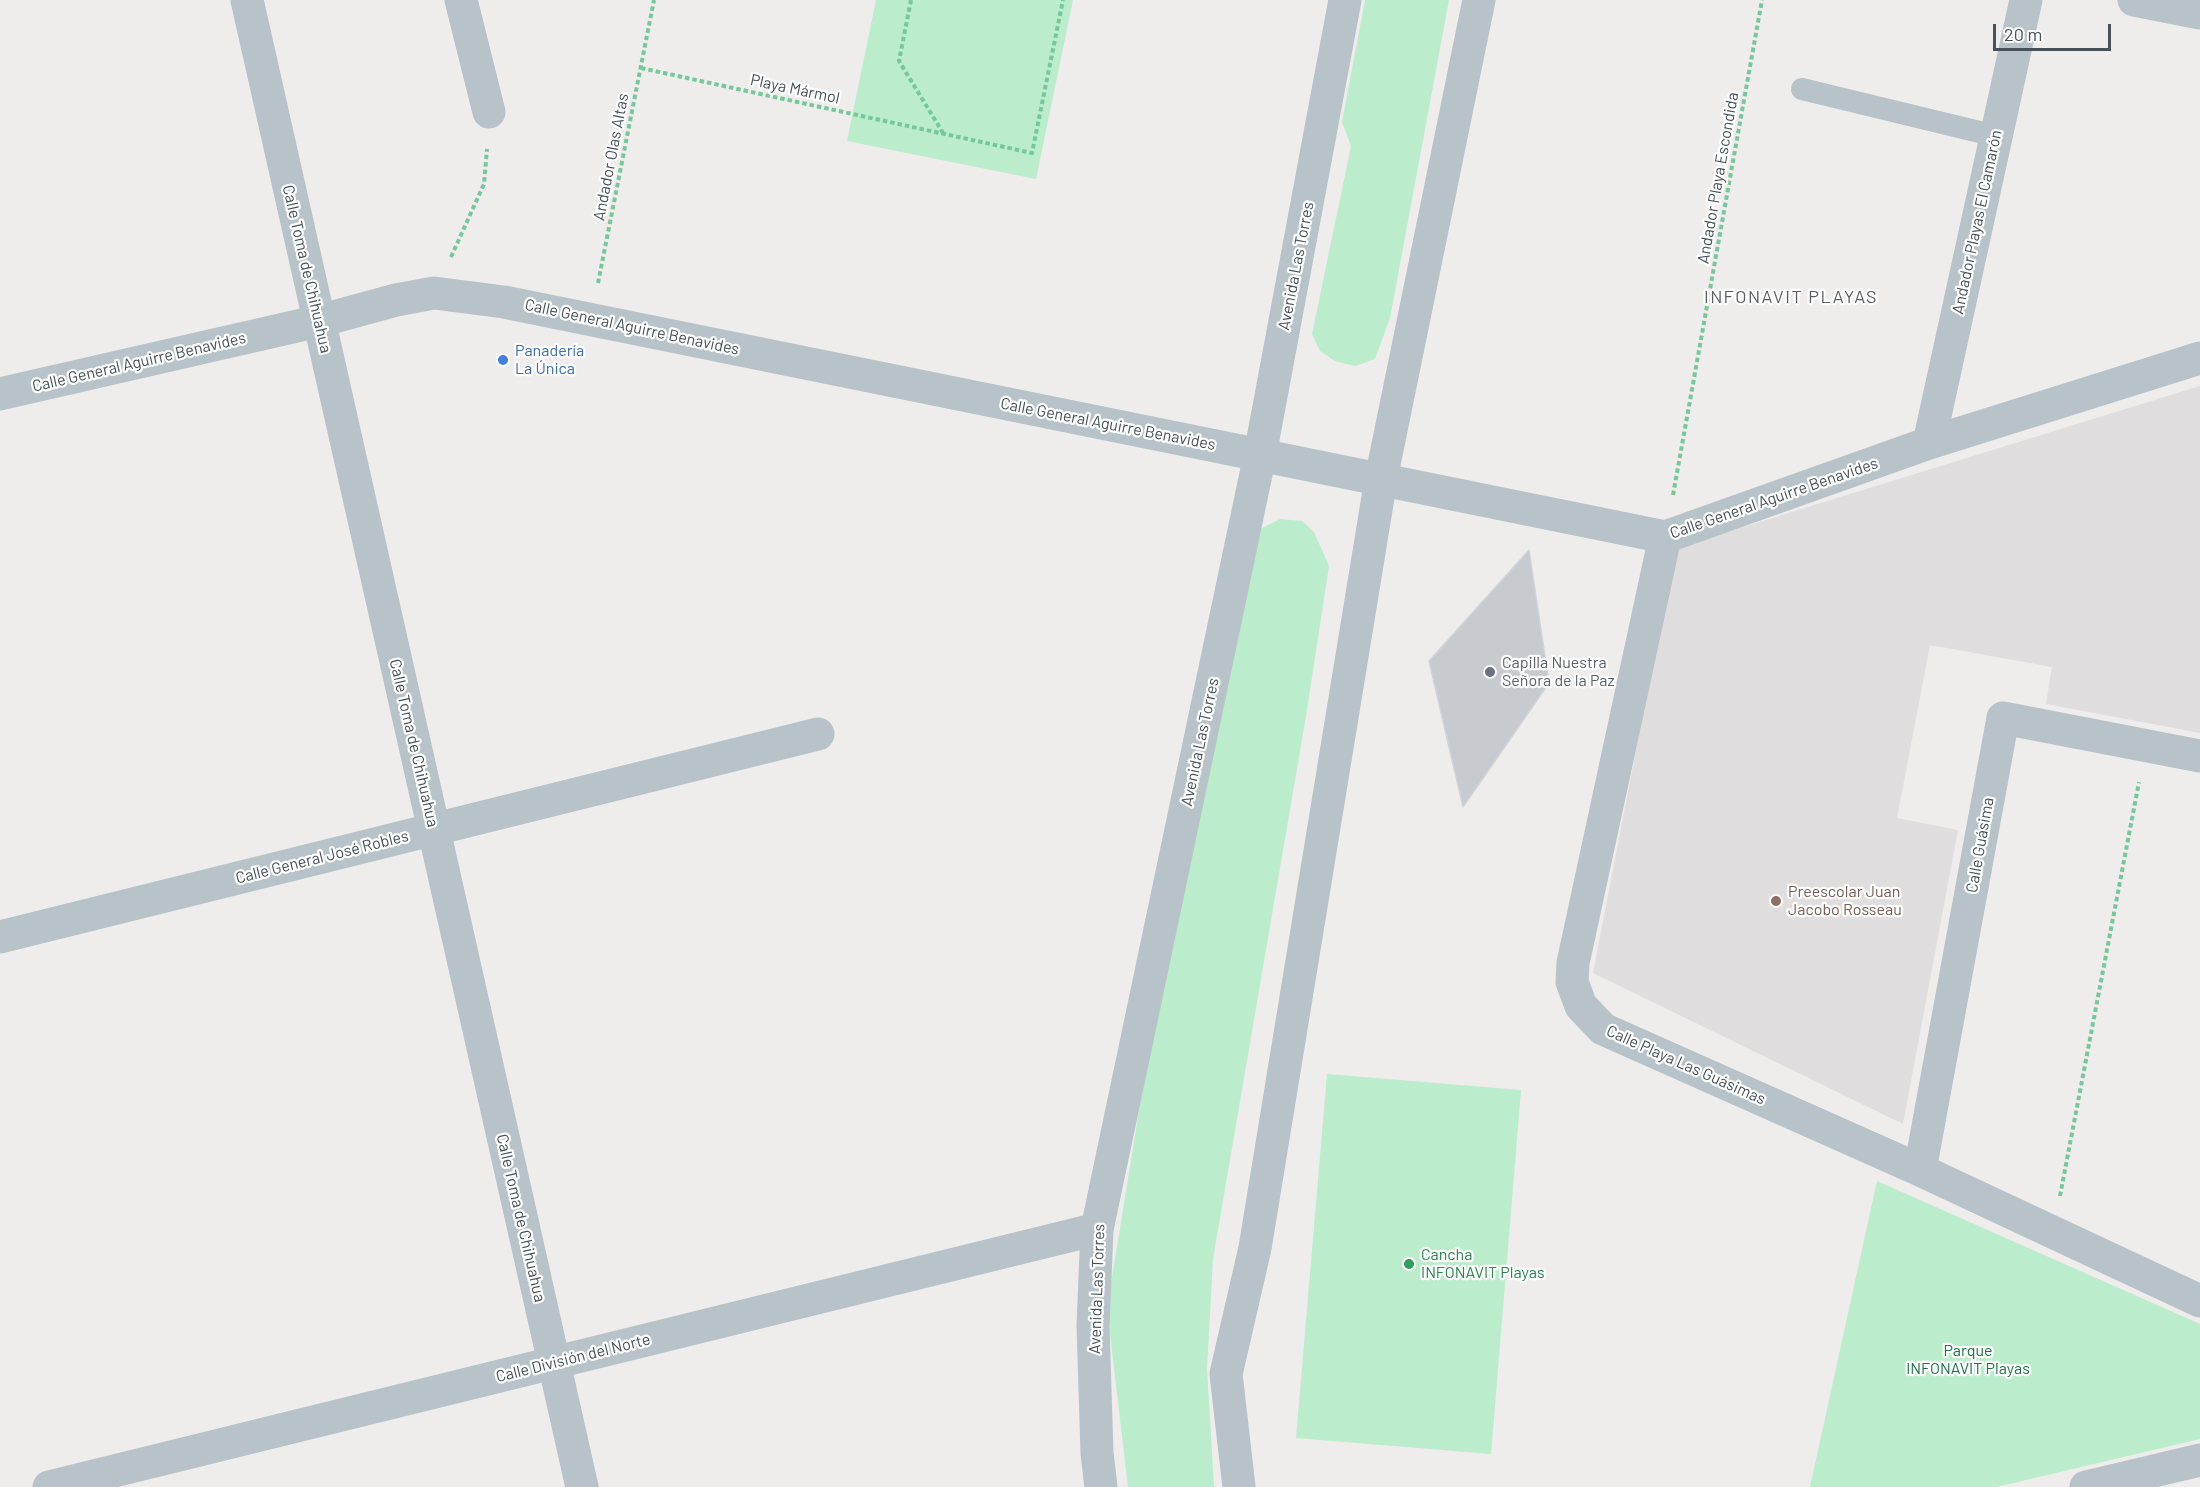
<!DOCTYPE html>
<meta charset="utf-8">
<style>
body{margin:0}
#map{position:relative;width:2200px;height:1487px;overflow:hidden;background:#efecec;font-family:Barlow,sans-serif}
canvas{display:block}
.scale{position:absolute;left:1993px;top:24px;width:118px;height:27px;box-sizing:border-box;border:3px solid #465159;border-top:0;padding-left:8px;font-size:18px;line-height:21px;white-space:nowrap;color:#465159;-webkit-text-stroke:4px #fff;paint-order:stroke}
</style>
<div id="map">
<canvas width="2200" height="1487"></canvas>
<div class="scale">20 m</div>
</div>
<script>
const c = document.querySelector('canvas').getContext('2d');
c.lineJoin = 'round';
function paint(path, color) {
  c.fillStyle = color;
  c.fill(path, 'evenodd');
}
function shape(rows) {
  const path = new Path2D();
  for (const r of rows) {
    path.moveTo(r[0], r[1]);
    for (let i = 2; i < r.length; i += 2) path.lineTo(r[i], r[i + 1]);
  }
  return path;
}
function strokePath(path, color, width, dash) {
  c.strokeStyle = color;
  c.lineWidth = width;
  c.lineCap = dash ? 'butt' : 'round';
  c.setLineDash(dash || []);
  c.stroke(path);
}
function drawText(font, color, halo, rows, align = 'center') {
  c.font = font + ' Barlow,sans-serif';
  c.lineWidth = 4.5;
  c.setLineDash([]);
  c.textBaseline = 'middle';
  c.strokeStyle = halo;
  c.fillStyle = color;
  for (const [text, x, y, turn = 0] of rows) {
    c.save();
    c.translate(x, y);
    c.rotate((+turn || 0) * Math.PI / 180);
    c.textAlign = isNaN(turn) ? turn : align;
    if (halo) c.strokeText(text, 0, 0);
    c.fillText(text, 0, 0);
    c.restore();
  }
}
const education = shape([
 [2200,386,2200,733,2046,704,2052,667,1930,645,1897,818,1958,830,1903,1124,1593,973,1675,548]
]);
const green = shape([
 [876,0,1073,0,1036,179,847,141],
 [1365,0,1449,0,1390,318,1375,359,1355,366,1335,361,1320,351,1312,334,1351,146,1342,122],
 [1280,519,1302,521,1314,532,1329,566,1306,716,1213,1259,1207,1368,1214,1487,1128,1487,1107,1308,1220,612,1260,529],
 [1327,1074,1521,1090,1491,1454,1296,1438],
 [1877,1181,2200,1324,2200,1439,1996,1487,1810,1487]
]);
const building = shape([
 [1529,550,1549,683,1463,807,1429,661,1529,550]
]);
const path = shape([
 [911,0,899,61,943,133],
 [641,68,1032,153,1063,0],
 [451,257,484,184,487,149],
 [598,283,654,0],
 [1673,495,1762,0],
 [2060,1196,2139,782]
]);
const service = shape([
 [1802,89,1996,136]
]);
const minor = shape([
 [247,0,582,1487],
 [461,0,489,112],
 [2134,0,2200,13],
 [0,394,319,321,396,300,434,293,504,302,1665,537,1929,443,2200,358],
 [1929,443,2026,0],
 [1665,537,1573,963,1572,982,1581,1006,1603,1029,1920,1170,2200,1301],
 [0,937,818,734],
 [1920,1170,2003,718,2200,756],
 [49,1487,1097,1229],
 [2086,1487,2200,1460]
]);
const tertiary = shape([
 [1101,1487,1097,1453,1093,1326,1097,1229,1260,455,1345,0],
 [1239,1487,1226,1374,1255,1248,1381,479,1479,0]
]);
const markers = [
 [503,360,6,"#3f7fe0"],
 [1490,672,6,"#6b7280"],
 [1776,901,6,"#8d6e63"],
 [1409,1264,6,"#2e9e5b"]
];
const streetNames = [
 ["Playa Mármol",795,89,12],
 ["Andador Olas Altas",611,157,-79],
 ["Andador Playa Escondida",1718,178,-80],
 ["Andador Playas El Camarón",1977,222,-78],
 ["Avenida Las Torres",1296,266,-79],
 ["Calle Toma de Chihuahua",307,269,77],
 ["Calle General Aguirre Benavides",632,327,12],
 ["Calle General Aguirre Benavides",139,362,-13],
 ["Calle General Aguirre Benavides",1108,424,11],
 ["Calle General Aguirre Benavides",1774,498,-19],
 ["Avenida Las Torres",1200,742,-78],
 ["Calle Toma de Chihuahua",414,743,77],
 ["Calle Guásima",1980,845,-80],
 ["Calle General José Robles",322,857,-14],
 ["Calle Playa Las Guásimas",1686,1065,24],
 ["Calle Toma de Chihuahua",521,1218,77],
 ["Avenida Las Torres",1097,1289,-88],
 ["Calle División del Norte",573,1358,-14]
];
const shopNames = [
 ["Panadería",515,351],
 ["La Única",515,369]
];
const worshipNames = [
 ["Capilla Nuestra",1502,663],
 ["Señora de la Paz",1502,681]
];
const educationNames = [
 ["Preescolar Juan",1788,892],
 ["Jacobo Rosseau",1788,910]
];
const leisureNames = [
 ["Cancha",1421,1255],
 ["INFONAVIT Playas",1421,1273]
];
const parkNames = [
 ["Parque",1968,1351],
 ["INFONAVIT Playas",1968,1369]
];
const neighbourhoodNames = [
 ["INFONAVIT PLAYAS",1791,297]
];
paint(education, '#e0ddde');
paint(green, '#bbeccb');
paint(building, '#c7cacf');
strokePath(building, '#d0d3d8', 1.5);
strokePath(path, '#75c89b', 4, [4.5, 3]);
strokePath(service, '#b8c2c9', 22);
strokePath(minor, '#b8c2c9', 33);
strokePath(tertiary, '#b8c2c9', 33);
for (const [x, y, r, color] of markers) {
  const dot = new Path2D();
  dot.arc(x, y, r, 0, 2 * Math.PI);
  c.fillStyle = color;
  c.fill(dot);
  strokePath(dot, '#fff', 2);
}
drawText('16px', '#465159', '#fff', streetNames);
drawText('16px', '#366cbe', '#fff', shopNames, 'left');
drawText('16px', '#5b616d', '#fff', worshipNames, 'left');
drawText('16px', '#785e54', '#fff', educationNames, 'left');
drawText('16px', '#27864d', '#fff', leisureNames, 'left');
drawText('16px', '#1a7643', '#fff', parkNames);
c.letterSpacing = '1.5px';
drawText('18px', '#595d61', '#fff', neighbourhoodNames);
c.letterSpacing = '0px';
</script>
